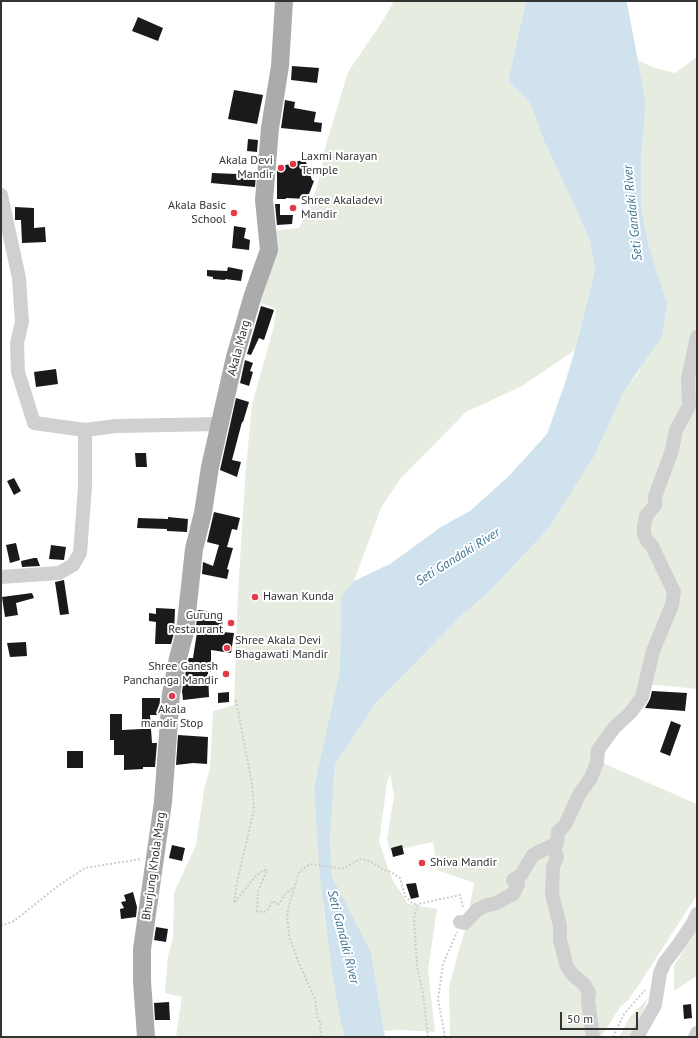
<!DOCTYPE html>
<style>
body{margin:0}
#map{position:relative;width:698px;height:1038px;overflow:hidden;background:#fff;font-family:"PT Sans",sans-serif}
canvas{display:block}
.frame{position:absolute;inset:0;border:2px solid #333;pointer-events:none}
.scale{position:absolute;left:560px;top:1012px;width:78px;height:18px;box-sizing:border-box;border:2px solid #333;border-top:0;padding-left:5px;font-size:12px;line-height:14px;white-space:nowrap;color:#333;-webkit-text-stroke:3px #fff;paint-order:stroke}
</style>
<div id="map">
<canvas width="698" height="1038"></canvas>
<div class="frame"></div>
<div class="scale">50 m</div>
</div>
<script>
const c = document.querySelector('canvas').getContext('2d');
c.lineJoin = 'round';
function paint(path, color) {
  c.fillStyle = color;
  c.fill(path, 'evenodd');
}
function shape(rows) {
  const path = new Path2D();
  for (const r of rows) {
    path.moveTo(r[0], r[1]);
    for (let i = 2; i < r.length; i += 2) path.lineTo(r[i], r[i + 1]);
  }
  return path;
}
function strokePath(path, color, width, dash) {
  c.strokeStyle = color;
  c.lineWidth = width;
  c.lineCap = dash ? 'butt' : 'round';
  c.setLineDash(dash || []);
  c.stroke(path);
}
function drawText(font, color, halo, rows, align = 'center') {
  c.font = font + ' "PT Sans",sans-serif';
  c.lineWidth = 4;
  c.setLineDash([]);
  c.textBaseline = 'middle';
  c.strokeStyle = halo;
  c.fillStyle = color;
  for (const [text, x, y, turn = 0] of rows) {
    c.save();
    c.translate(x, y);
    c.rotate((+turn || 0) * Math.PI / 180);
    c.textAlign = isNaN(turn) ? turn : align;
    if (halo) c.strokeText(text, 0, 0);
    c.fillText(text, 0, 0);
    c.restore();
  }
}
const green = shape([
 [394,1,526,1,508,81,530,103,544,141,576,209,590,241,595,270,575,350,522,386,466,412,400,479,381,508,354,581,341,597,340,670,314,787,324,915,340,1020,345,1037,176,1037,182,997,165,993,168,956,173,939,174,893,196,845,204,790,210,768,213,711,234,705,238,593,246,467,252,405,274,326,276,309,255,301,271,231,299,228,312,203,322,169,325,148,348,72,382,22],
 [697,57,697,689,658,685,639,685,635,700,592,759,605,764,697,804,697,895,636,989,628,1000,620,1007,601,1037,450,1037,449,988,455,964,466,927,474,883,437,870,433,842,390,851,387,839,394,796,390,773,387,783,379,842,392,879,408,904,437,909,428,970,435,1032,403,1030,384,1031,371,952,332,876,330,841,335,764,376,703,463,614,487,594,548,529,595,455,623,393,640,370,649,247,641,206,641,156,646,103,638,60,652,67,675,73],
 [697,929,697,976,674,991,674,966],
 [648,998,641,1016,632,1037,619,1037,630,1017]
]);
const water = shape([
 [526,1,626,1,627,3,646,103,641,156,641,206,649,247,667,304,662,336,623,393,595,455,548,529,487,594,463,614,376,703,335,764,330,841,332,876,371,952,385,1037,345,1037,340,1020,331,964,320,879,314,787,340,670,341,597,354,581,390,564,441,527,470,511,508,477,547,434,564,386,575,350,595,270,590,241,576,209,544,141,530,103,508,81]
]);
const building = shape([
 [138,17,163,28,158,41,132,31],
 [292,66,319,68,317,83,291,80],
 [234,90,263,95,257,124,228,119],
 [285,100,295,102,294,108,316,112,314,122,322,123,321,132,281,128],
 [248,139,258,140,257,152,247,151],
 [305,159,312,180,314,181,309,194,308,199,286,198,286,199,277,199,277,168],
 [212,173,237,174,237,173,256,174,255,187,211,183],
 [275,204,280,204,280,215,293,215,292,224,277,225],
 [15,207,34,208,34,228,45,227,46,242,22,243,21,220,15,220],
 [234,226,246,228,244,238,250,240,249,250,232,248],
 [228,267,243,270,241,281,225,279,225,280,213,279,213,277,207,276,207,270,227,271],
 [261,306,274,310,264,340,259,338,251,355,247,354],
 [245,360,253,363,250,371,253,372,249,386,240,383],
 [56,369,58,384,36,387,34,372],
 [236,398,249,402,243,422,242,422,232,460,241,462,237,477,220,470],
 [135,453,146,453,147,467,136,467],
 [14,478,21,491,14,495,7,481],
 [214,512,240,518,237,530,232,529,227,547,233,548,227,569,229,570,227,579,202,574,203,562,213,566,219,545,207,542],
 [168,517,188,519,187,532,167,531,167,529,137,528,138,518,168,519],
 [16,543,20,560,10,563,6,545],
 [51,545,66,547,64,560,49,559],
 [34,558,37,558,40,566,22,567,21,561],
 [64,580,69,614,60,615,55,582],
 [32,593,34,598,16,603,18,615,5,617,2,597],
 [156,608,175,609,174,633,171,644,155,644,156,622,149,621,149,613,156,614],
 [198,610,223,613,222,632,234,633,231,653,211,650,211,672,208,672,209,697,183,700,182,691,188,660,189,658,193,658,198,626,196,626],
 [26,642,27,656,10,657,7,643],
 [652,691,687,693,685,711,645,708,650,699],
 [229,692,229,702,218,703,218,693],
 [142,698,160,698,159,715,150,715,152,743,157,743,155,767,143,767,143,769,124,770,124,755,114,755,114,740,110,740,110,714,122,714,122,730,142,729],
 [671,721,681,725,670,756,660,752],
 [178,735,208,737,207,764,193,763,176,765],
 [67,751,83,751,83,768,67,768],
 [172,845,185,848,182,861,169,858],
 [402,845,404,854,393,857,391,848],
 [416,883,419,897,411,899,406,884],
 [133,892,137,907,136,917,121,919,120,909,124,908,121,902,126,901,124,895],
 [156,927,168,929,166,942,154,940],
 [169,1002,170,1020,155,1020,154,1003],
 [691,1004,692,1018,684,1019,683,1005]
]);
const path = shape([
 [236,700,252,784,254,810,237,882,234,903,256,876,264,870,267,870,258,892,257,911,264,912,268,909,273,901,279,904,285,894,293,888],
 [1,926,14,921,58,886,85,868,141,859],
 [322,1037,320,1029,321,1023,318,1020,315,999,298,961,289,936,287,913,299,872,310,864,332,867,342,869,360,859,370,861,384,870,391,872,400,878,405,896,413,904,418,904],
 [428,1037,423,994,417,966,414,918,418,904,460,895,463,907],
 [445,1037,438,999,443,964,457,932],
 [613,1037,624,1014,645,990]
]);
const minor = shape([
 [1,195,19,278,22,322,17,343,18,372,34,423,85,430,116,426,220,424],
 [1,577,59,573,73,565,80,553,85,486,85,430],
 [460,922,465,923,477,910,487,905,494,904,513,894,518,884,513,880,521,875,533,855,557,843],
 [593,1037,588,1001,589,993,584,984,574,976,567,967,560,940,560,926,552,894,553,867,557,857,554,848,557,843,558,832,565,825,580,793,591,778,597,762,598,750,614,728,631,712,642,697,653,651,672,605,674,592,652,546,647,541,644,534,644,526,646,516,655,505,655,497,672,450,676,430,689,406,688,379,697,337],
 [637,1037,655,1005,660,973,665,962,679,944,693,923,697,914],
 [695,1037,697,1033]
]);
const major = shape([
 [146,1037,142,981,142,949,163,802,171,694,178,658,185,632,194,549,203,513,210,467,235,357,253,295,269,250,264,200,270,128,280,66,284,1]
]);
const markers = [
 [293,164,4,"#e63946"],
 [281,168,4,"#e63946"],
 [293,208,4,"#e63946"],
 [234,213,4,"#e63946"],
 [255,597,4,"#e63946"],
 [231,623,4,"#e63946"],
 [227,648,4,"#e63946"],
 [226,674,4,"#e63946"],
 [172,696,4,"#e63946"],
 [422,863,4,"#e63946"]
];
const poiNames = [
 ["Laxmi Narayan",301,157],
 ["Temple",301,171],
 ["Akala Devi",273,161,"right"],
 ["Mandir",273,175,"right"],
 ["Shree Akaladevi",301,201],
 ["Mandir",301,215],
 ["Akala Basic",226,206,"right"],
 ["School",226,220,"right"],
 ["Hawan Kunda",263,597],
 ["Gurung",223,616,"right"],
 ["Restaurant",223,630,"right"],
 ["Shree Akala Devi",235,641],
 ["Bhagawati Mandir",235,655],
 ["Shree Ganesh",218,667,"right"],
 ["Panchanga Mandir",218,681,"right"],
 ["Akala",172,710,"center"],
 ["mandir Stop",172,724,"center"],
 ["Shiva Mandir",430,863]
];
const streetNames = [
 ["Akala Marg",239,348,-75],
 ["Bhurjung Khola Marg",154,866,-82]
];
const waterNames = [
 ["Seti Gandaki River",633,213,-96],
 ["Seti Gandaki River",458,557,-32],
 ["Seti Gandaki River",343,937,76]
];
paint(green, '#e6ecdf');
paint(water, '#cfe2ee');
paint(building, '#1a1a1a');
strokePath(path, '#cdcdcd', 2, [2, 2]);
strokePath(minor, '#d0d0d0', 14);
strokePath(major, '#ababab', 18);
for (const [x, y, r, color] of markers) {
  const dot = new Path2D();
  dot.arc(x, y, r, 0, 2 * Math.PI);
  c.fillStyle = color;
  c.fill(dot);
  strokePath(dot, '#fff', 1.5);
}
drawText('12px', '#333', '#fff', poiNames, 'left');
drawText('12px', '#333', '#fff', streetNames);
drawText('italic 13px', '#3f7597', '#fff', waterNames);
</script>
